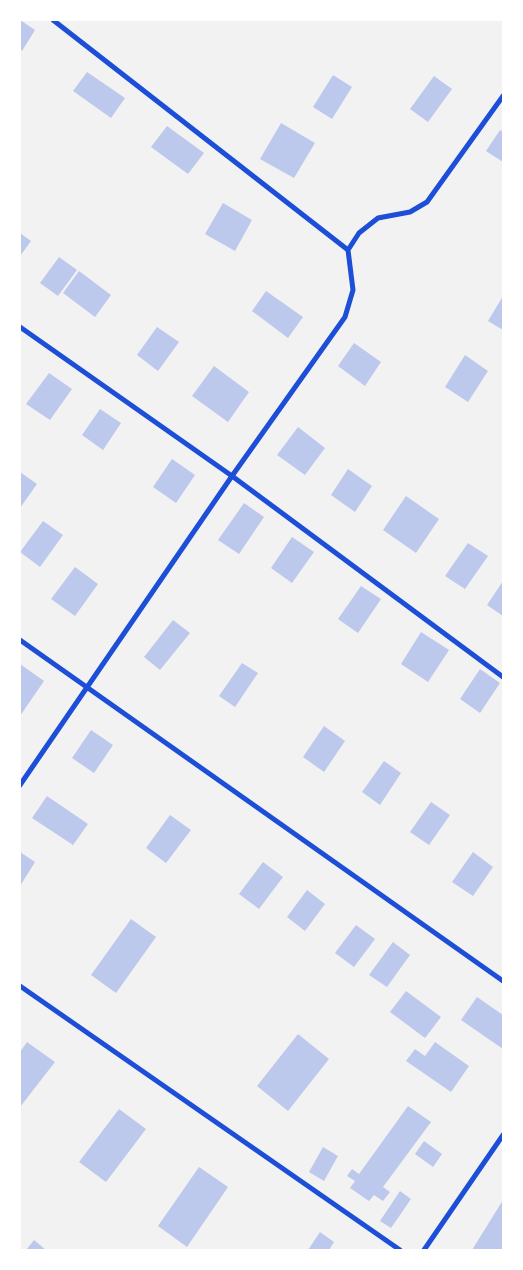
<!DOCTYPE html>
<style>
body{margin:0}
#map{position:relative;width:523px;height:1270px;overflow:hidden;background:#f2f2f2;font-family:"Fira Sans",sans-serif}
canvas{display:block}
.frame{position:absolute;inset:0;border:21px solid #fff;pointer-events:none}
</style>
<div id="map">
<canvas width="523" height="1270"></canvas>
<div class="frame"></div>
</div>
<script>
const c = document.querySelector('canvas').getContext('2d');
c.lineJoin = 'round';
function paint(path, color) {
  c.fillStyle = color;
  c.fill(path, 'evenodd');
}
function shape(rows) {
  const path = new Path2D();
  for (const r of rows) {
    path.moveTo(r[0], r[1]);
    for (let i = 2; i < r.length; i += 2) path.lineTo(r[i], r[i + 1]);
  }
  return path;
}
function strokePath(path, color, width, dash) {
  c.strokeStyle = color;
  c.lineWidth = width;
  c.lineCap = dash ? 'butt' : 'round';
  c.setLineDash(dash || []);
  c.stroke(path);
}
const building = shape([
 [20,20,35,30,22,51,20,49],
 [87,72,125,98,111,118,73,91],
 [333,75,352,87,332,119,313,107],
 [434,76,452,89,428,122,410,109],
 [281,123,315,143,294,178,260,159],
 [167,126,204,153,188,174,151,147],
 [500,130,503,132,503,162,486,151],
 [223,203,252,220,235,251,205,234],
 [20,233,31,241,20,256],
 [59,257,77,270,58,296,40,283],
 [79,271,111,295,95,317,63,293],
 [266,291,303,317,288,338,252,311],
 [503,296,503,330,488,321],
 [157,327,179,342,158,371,137,355],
 [354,343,381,362,365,386,338,366],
 [465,355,488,371,468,402,445,387],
 [214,366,249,392,228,422,192,396],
 [49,373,72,389,50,420,26,404],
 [100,409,121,423,103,450,82,435],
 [298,427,325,448,305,475,277,455],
 [172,459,195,475,176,503,153,487],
 [348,469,372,486,355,512,331,495],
 [20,472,37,484,20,508],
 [406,496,439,519,416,553,383,530],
 [244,503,264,517,239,554,218,540],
 [43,521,63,535,40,567,20,552],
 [292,537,314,552,292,583,271,568],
 [468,543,488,556,465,589,445,576],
 [75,567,98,584,75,616,51,599],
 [503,581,503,616,487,605],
 [361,586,381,599,358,633,338,619],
 [173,620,190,633,160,670,144,657],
 [421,632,449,650,428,682,401,664],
 [242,663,258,673,235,707,219,696],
 [20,664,44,681,20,716],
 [480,669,500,683,480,713,460,699],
 [324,726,345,741,324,772,303,757],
 [91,730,113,745,94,773,72,758],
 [384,761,401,773,380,805,362,792],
 [47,796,88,824,73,845,32,818],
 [431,802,450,815,429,845,410,832],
 [170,815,191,830,166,863,146,848],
 [20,852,35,862,20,886],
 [473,852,493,867,473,896,452,882],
 [263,862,283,877,259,909,239,894],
 [307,890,325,904,305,931,287,917],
 [131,919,156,937,116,993,91,975],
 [356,925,375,939,354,967,335,953],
 [393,942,410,955,387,987,369,975],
 [406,991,441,1017,425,1038,390,1012],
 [477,997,503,1015,503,1049,461,1020],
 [298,1034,329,1059,288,1111,257,1086],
 [27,1042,55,1062,20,1107,20,1052],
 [435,1042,469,1066,451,1092,406,1061,415,1049,425,1056],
 [408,1106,431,1122,383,1187,390,1192,383,1201,374,1195,369,1201,350,1188,355,1181,347,1176,352,1169,359,1174],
 [119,1109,146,1129,106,1182,79,1162],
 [424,1141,442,1154,433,1167,415,1154],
 [323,1147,338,1156,324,1181,309,1172],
 [199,1167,228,1187,187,1247,158,1226],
 [400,1191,411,1199,391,1228,380,1221],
 [503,1200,503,1250,472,1250],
 [320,1232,334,1242,329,1250,308,1250],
 [34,1240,46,1250,26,1250]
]);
const minor = shape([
 [53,20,348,250],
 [20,327,232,476,503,677],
 [20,640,503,981],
 [20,785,232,476,345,317,353,290,348,250,359,233,378,218,410,212,427,202,503,96],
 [20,986,400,1250],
 [424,1250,503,1135]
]);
paint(building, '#bdc9ec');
strokePath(minor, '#1d4ed8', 5);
</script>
